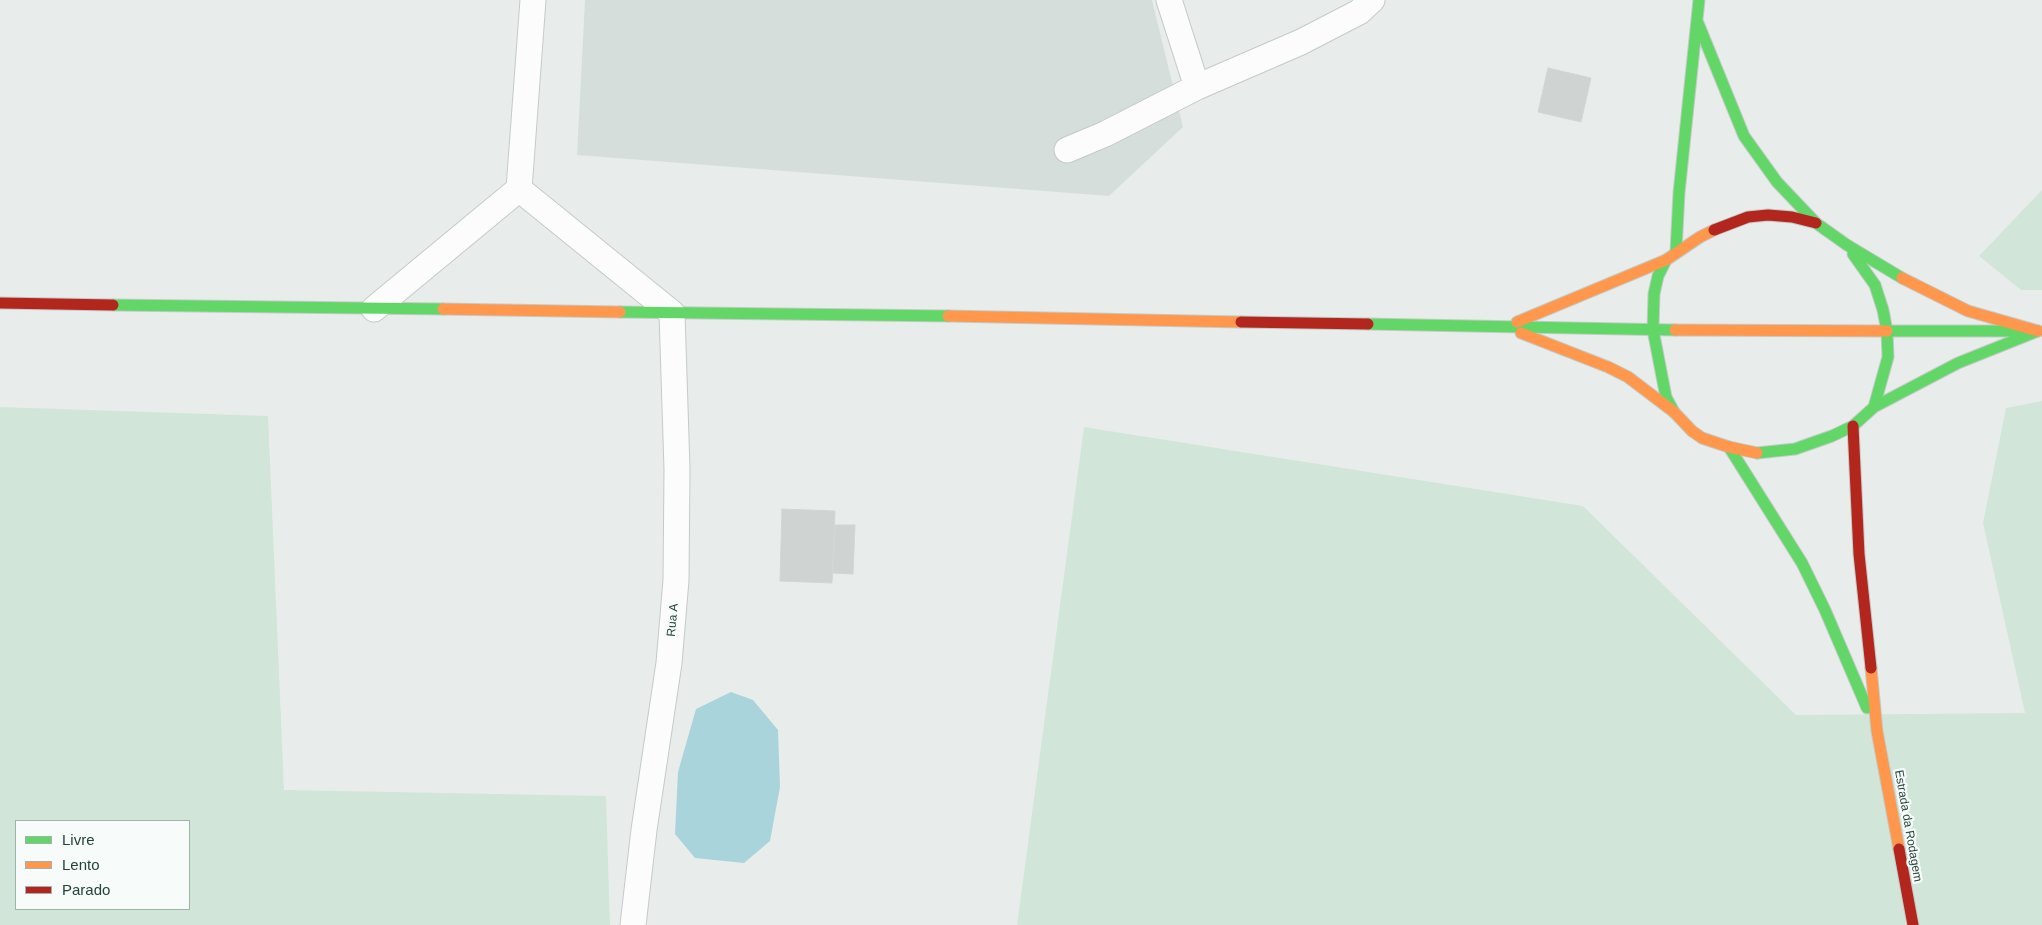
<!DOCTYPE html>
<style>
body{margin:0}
#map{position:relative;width:2042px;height:925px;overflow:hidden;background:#e8edeb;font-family:Helvetica,sans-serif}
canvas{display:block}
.legend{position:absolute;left:15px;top:820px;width:175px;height:90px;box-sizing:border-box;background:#f7fbf9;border:1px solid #a3b1ad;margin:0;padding:6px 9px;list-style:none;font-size:15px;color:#24423a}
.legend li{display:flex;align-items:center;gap:10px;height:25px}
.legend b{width:25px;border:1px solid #a3b1ad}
</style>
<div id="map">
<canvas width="2042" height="925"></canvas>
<ul class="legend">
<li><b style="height:6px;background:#63d668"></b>Livre</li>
<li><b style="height:6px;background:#ff974d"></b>Lento</li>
<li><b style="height:6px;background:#b3261e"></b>Parado</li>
</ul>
</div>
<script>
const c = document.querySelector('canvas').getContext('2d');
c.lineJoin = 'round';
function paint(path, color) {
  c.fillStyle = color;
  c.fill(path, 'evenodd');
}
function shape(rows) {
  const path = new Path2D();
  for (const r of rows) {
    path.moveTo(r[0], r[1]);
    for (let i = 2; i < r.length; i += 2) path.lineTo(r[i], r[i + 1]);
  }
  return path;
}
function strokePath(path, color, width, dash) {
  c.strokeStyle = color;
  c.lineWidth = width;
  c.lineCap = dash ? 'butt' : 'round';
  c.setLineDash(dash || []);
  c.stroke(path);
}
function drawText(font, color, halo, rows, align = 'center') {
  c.font = font + ' Helvetica,sans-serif';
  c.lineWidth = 4.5;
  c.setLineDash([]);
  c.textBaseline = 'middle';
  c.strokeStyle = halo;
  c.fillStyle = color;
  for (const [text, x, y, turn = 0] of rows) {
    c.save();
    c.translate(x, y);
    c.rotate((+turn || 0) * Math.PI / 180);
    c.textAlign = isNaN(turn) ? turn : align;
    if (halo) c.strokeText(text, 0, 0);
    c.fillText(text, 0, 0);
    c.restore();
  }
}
const built = shape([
 [585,0,1152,0,1183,127,1109,196,577,155]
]);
const green = shape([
 [2042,190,2042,290,2021,290,1979,256],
 [2042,401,2042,925,1017,925,1084,427,1583,506,1796,715,2025,713,1983,523,2006,408],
 [0,407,268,416,284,790,606,796,610,925,0,925],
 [189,821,189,909,16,909,16,821]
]);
const water = shape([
 [731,692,753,700,778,730,780,787,770,841,744,863,695,858,675,834,678,772,696,709]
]);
const building = shape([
 [1548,68,1591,78,1581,122,1538,112,1548,68],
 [782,509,835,511,832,583,780,581,782,509],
 [835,525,855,525,853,574,833,573,835,525]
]);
const street = shape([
 [1169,0,1197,87],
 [1067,150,1105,134,1197,87,1301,42,1359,12,1372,0],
 [519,189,672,313,677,469,676,580,669,663,644,830,633,925],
 [374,309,519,189,533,0]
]);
const fast = shape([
 [1698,23,1744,136,1777,182,1816,223,1847,245,1902,278],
 [1676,251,1679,193,1699,0],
 [1853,254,1875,285,1883,310,1887,331,1888,357,1874,407],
 [1666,260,1658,276,1654,294,1653,330,1666,397,1674,412],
 [113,305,443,309],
 [620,312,948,316],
 [1368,324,1675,330],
 [1887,331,2026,331],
 [1729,447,1802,563,1825,610,1867,708],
 [1757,453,1795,449,1832,436,1853,426,1874,407,1958,363,2038,331]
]);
const slow = shape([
 [1902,278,1968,311,2038,331],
 [443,309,620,312],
 [948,316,1241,322],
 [1517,322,1666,260,1700,237,1714,230],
 [1675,330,1887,331],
 [1521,333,1608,367,1628,377,1674,412,1692,431,1702,438,1729,447,1757,453],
 [1871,668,1877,731,1899,849]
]);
const jam = shape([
 [1714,230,1748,217,1768,215,1792,217,1816,223],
 [0,303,113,305],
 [1241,322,1368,324],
 [1853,426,1859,554,1871,668],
 [1899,849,1913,925]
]);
const streetNames = [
 ["Rua A",673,620,-85],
 ["Estrada da Rodagem",1908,826,80]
];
paint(built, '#d6dedb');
paint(green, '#d1e6d8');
paint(water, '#a9d4db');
paint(building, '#cfd4d2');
strokePath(building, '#d1d6d4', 1);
strokePath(street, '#c5cac8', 27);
strokePath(fast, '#c3cbc8', 13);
strokePath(slow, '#c3cbc8', 13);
strokePath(jam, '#c3cbc8', 13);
strokePath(street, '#fcfcfc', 25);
strokePath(fast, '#63d668', 11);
strokePath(slow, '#ff974d', 11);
strokePath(jam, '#b3261e', 11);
drawText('12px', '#24423a', '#f7fbf9', streetNames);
</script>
